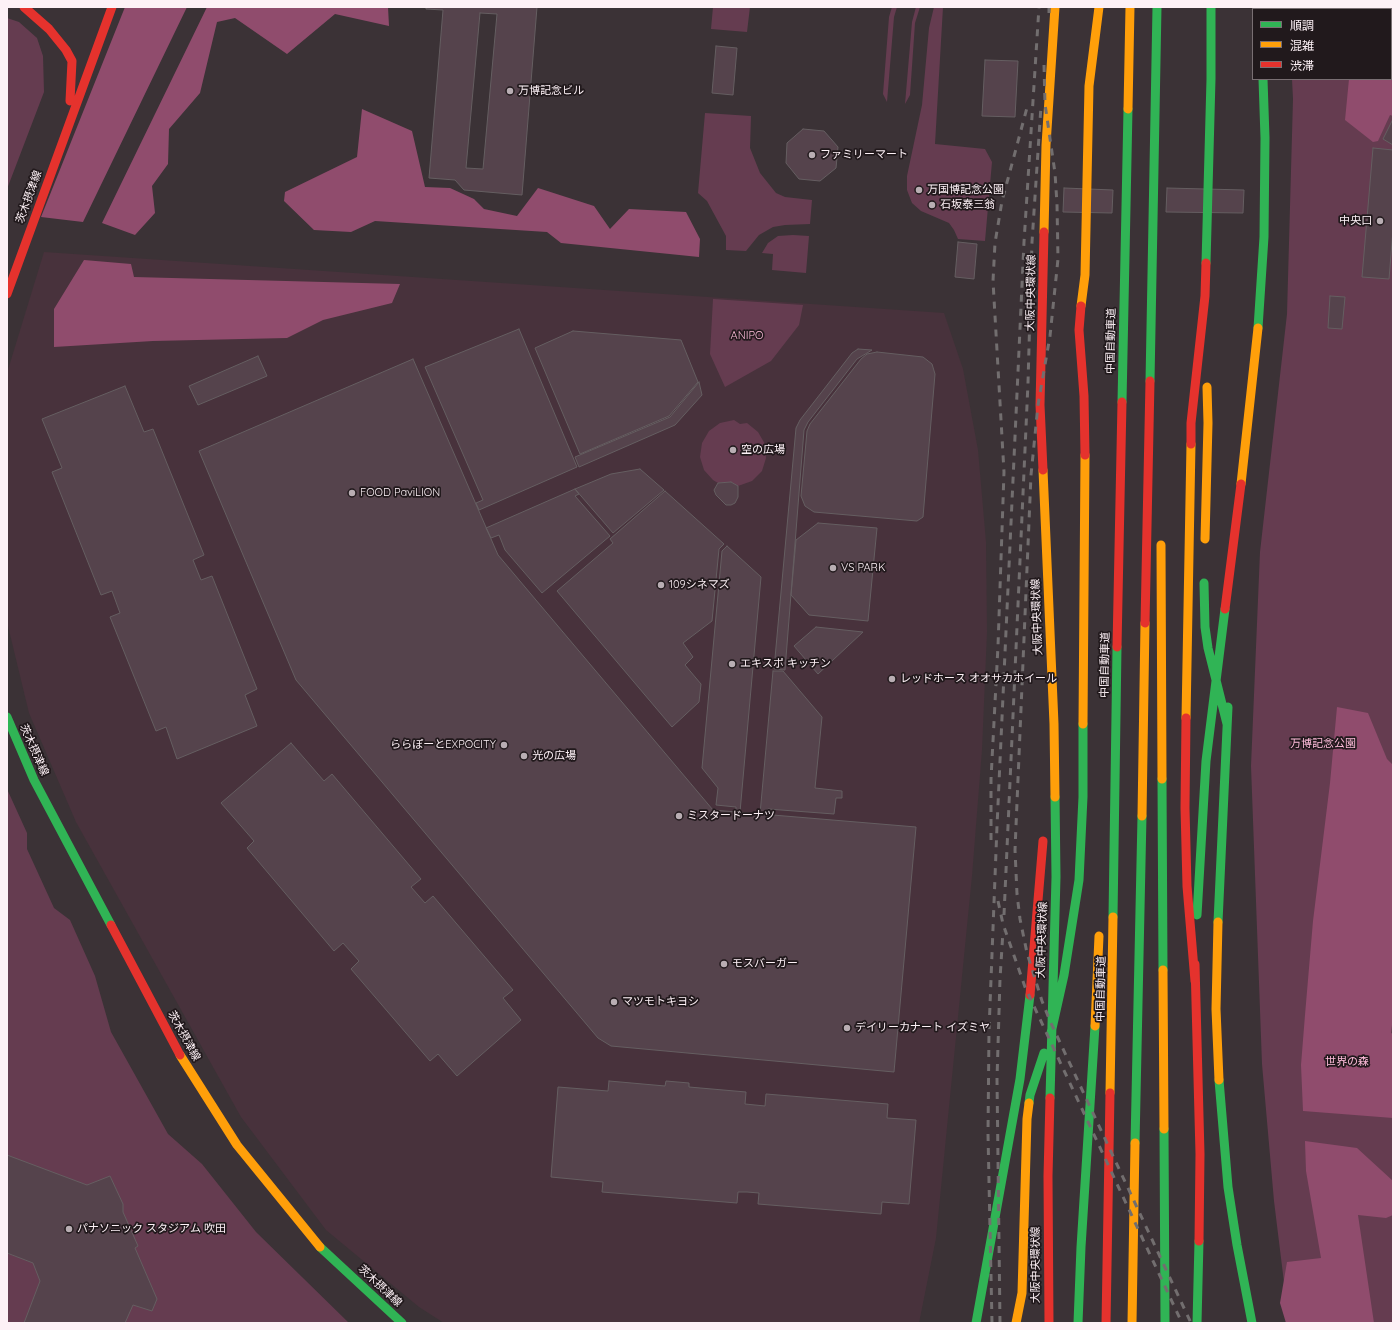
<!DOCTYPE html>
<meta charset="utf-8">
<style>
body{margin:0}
#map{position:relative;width:1400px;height:1330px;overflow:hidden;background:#3b3236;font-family:Quicksand,"Noto Sans JP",sans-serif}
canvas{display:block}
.frame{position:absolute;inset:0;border:8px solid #fdf1f6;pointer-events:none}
.legend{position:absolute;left:1252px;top:8px;width:140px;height:72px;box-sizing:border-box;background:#21191c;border:1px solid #796f73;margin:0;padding:5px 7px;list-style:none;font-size:12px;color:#fdf1f6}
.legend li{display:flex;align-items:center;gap:8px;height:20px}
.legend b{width:20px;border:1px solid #796f73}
</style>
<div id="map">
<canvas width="1400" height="1330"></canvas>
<div class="frame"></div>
<ul class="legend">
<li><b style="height:5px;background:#30b455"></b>順調</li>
<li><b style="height:5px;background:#ff9f0a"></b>混雑</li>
<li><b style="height:5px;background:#e5322d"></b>渋滞</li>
</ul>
</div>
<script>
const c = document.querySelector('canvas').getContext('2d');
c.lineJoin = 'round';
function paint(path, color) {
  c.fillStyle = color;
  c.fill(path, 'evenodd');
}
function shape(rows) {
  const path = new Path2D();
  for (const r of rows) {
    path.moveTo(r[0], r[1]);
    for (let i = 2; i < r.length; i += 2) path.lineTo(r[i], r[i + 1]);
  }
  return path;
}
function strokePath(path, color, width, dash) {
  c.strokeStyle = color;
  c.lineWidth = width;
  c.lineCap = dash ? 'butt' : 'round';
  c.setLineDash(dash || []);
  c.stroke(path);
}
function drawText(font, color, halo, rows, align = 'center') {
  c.font = font + ' Quicksand,"Noto Sans JP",sans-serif';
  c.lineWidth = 3.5;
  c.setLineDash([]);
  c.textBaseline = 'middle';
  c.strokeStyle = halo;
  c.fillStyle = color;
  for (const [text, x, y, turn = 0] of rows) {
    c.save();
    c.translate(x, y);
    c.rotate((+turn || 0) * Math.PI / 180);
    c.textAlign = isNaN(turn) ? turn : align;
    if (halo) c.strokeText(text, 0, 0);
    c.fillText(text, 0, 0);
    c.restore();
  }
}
const built = shape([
 [44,252,944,313,963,369,978,450,986,542,987,632,982,750,972,876,936,1238,919,1323,444,1323,419,1307,326,1230,241,1117,76,822,29,713,7,622,7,373]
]);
const green = shape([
 [713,7,750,7,747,32,711,29],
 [892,7,897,7,894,17,887,102,883,94,889,17],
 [916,7,920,7,915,23,910,95,905,104,912,22],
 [934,7,943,7,935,144,985,149,992,162,985,241,958,239,954,230,949,223,921,211,912,203,907,190,907,176,922,105,929,28],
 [1287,7,1393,7,1393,1323,1289,1323,1274,1201,1262,1064,1251,766,1260,552,1287,314,1293,99,1292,79,1391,79,1391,9,1287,9],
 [7,18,19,22,37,38,43,56,44,92,7,189],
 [705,113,751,116,750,148,760,173,776,193,785,197,812,200,810,224,785,225,773,227,759,235,746,251,726,250,726,236,707,201,698,193],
 [793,235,809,236,806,273,772,270,773,254,762,253,768,243,778,236],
 [713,299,803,305,799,325,771,361,725,387,710,354],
 [734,420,740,424,747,423,758,432,765,444,766,458,762,471,752,481,738,486,731,482,718,483,713,480,704,470,700,457,702,443,709,431,720,423],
 [7,789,27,833,27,849,54,908,70,920,95,976,111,1032,168,1134,202,1164,256,1232,349,1323,7,1323]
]);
const forest = shape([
 [125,7,187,7,83,222,41,217],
 [207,7,388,7,389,26,335,14,287,54,235,18,217,22,200,93,169,129,168,164,152,186,155,213,135,235,102,223],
 [1346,7,1393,7,1393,27,1391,27,1391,9,1346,9],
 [1349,79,1393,80,1393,116,1390,115,1378,141,1373,142,1345,120],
 [362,109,412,131,425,187,450,188,474,199,484,209,517,216,538,188,594,206,610,229,629,209,686,212,700,239,699,257,561,243,547,232,375,221,351,232,314,230,284,201,285,192,357,157],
 [84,260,131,264,134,277,400,284,392,303,323,320,287,338,153,341,54,347,54,309],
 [1337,707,1368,713,1387,759,1393,765,1393,1017,1391,1033,1393,1034,1393,1118,1303,1111,1301,1065,1305,1015,1313,921,1330,783],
 [1305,1141,1357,1148,1393,1181,1393,1215,1386,1218,1358,1215,1374,1323,1286,1323,1280,1303,1287,1262,1321,1258,1306,1171]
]);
const building = shape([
 [426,7,537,7,522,195,464,190,455,180,429,178,443,10,426,9,426,7],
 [480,13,497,14,483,169,466,168,480,13],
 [716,46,737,48,733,95,712,93,716,46],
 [985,60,1018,61,1015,117,982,116,985,60],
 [1393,119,1393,145,1383,139,1393,119],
 [803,129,824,131,838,147,836,168,820,181,799,179,786,163,787,143,803,129],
 [1373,148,1393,150,1393,230,1389,279,1362,277,1373,148],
 [1064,188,1113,190,1112,213,1063,212,1064,188],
 [1167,188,1244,190,1243,213,1166,212,1167,188],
 [958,242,977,244,974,279,955,277,958,242],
 [1330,296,1345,297,1342,329,1328,328,1330,296],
 [519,329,577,467,479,510,476,503,483,500,425,367,519,329],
 [573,331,681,340,698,382,669,416,580,454,535,348,573,331],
 [858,349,872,350,857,359,808,422,804,430,785,670,774,669,796,428,800,420,852,353,858,349],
 [877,352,923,357,932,364,935,374,923,517,917,521,814,512,805,506,801,496,807,431,810,424,861,359,867,354,877,352],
 [258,356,267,376,198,405,189,386,258,356],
 [413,359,498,555,713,810,916,827,894,1072,611,1046,598,1038,296,680,199,451,413,359],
 [699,382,702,395,675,425,579,467,575,457,670,417,699,382],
 [125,386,144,432,153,429,204,555,193,560,201,580,212,576,257,689,245,695,257,726,177,759,166,727,156,731,110,617,120,613,112,591,101,595,52,472,62,468,42,419,125,386],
 [640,469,664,490,613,533,575,489,611,474,640,469],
 [731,482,738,486,738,497,735,503,731,505,726,505,716,495,714,490,718,483,731,482],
 [575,489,579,494,575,496,610,536,542,593,505,550,499,535,491,538,486,528,575,489],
 [665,491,724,544,719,549,712,621,683,643,693,657,685,665,701,684,699,702,672,727,557,591,613,543,610,539,665,491],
 [818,523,877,528,868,621,809,615,791,595,796,540,818,523],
 [727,546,761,577,740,812,736,812,736,807,716,805,718,788,702,768,722,551,727,546],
 [816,627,863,632,818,674,794,646,816,627],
 [773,671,783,671,822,717,815,788,842,791,842,798,836,798,834,814,768,809,767,814,760,814,773,671],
 [291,743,324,781,332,774,421,879,411,887,425,903,433,896,513,990,503,998,521,1020,457,1076,438,1054,430,1061,351,969,359,961,343,943,334,951,247,848,254,841,221,803,291,743],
 [609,1081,665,1086,666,1081,689,1083,689,1087,746,1092,745,1104,765,1106,766,1094,888,1104,887,1118,916,1120,909,1204,882,1202,881,1214,758,1204,759,1193,747,1192,738,1192,737,1203,602,1192,603,1182,551,1177,558,1087,608,1091,609,1081],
 [7,1155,87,1185,110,1176,123,1204,123,1212,138,1246,135,1248,157,1299,152,1311,133,1305,125,1323,24,1323,40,1281,33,1263,7,1253,7,1155]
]);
const fast = shape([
 [1206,263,1211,79,1211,7],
 [1258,328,1264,237,1265,138,1263,79],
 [1150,381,1157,7],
 [1122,402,1128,109],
 [1204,583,1205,627,1208,648,1227,724],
 [7,717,34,780,111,925],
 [1162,779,1163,970],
 [1197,915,1206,761,1225,609],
 [1113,917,1117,647],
 [1218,922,1228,707],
 [1051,1033,1064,975,1079,880,1083,797,1083,724],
 [1219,1080,1228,1187,1237,1245,1252,1323],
 [1050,1098,1056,877,1055,797],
 [1029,1103,1030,1095,1044,1053],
 [1164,1129,1165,1323],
 [1135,1143,1142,816],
 [320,1247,402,1323],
 [976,1323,1020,1079,1030,995],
 [1078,1323,1081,1247,1095,1026],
 [1197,1323,1199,1241]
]);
const slow = shape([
 [1260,7,1260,9],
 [1128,109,1130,7],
 [1044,232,1046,145,1055,7],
 [1081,306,1085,275,1089,86,1099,7],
 [1043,470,1054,724,1055,797],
 [1241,484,1258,328],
 [1205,539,1208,423,1207,387],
 [1161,545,1162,779],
 [1186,718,1191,444],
 [1083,724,1085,455],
 [1142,816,1145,623],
 [1218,922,1216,1009,1219,1080],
 [1163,970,1164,1129],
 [1095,1026,1099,936],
 [180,1055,237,1145,320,1247],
 [1110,1093,1113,917],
 [1016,1323,1022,1293,1027,1119,1029,1103],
 [1132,1323,1135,1143]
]);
const jam = shape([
 [24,7,49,29,66,50,72,61,70,101],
 [7,294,112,7],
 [1081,306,1079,330,1084,396,1085,455],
 [1191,444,1191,423,1205,296,1206,263],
 [1043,470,1040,405,1044,232],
 [1225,609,1241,484],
 [1145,623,1150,381],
 [1117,647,1122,402],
 [1186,718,1185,808,1187,886,1195,981],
 [111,925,180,1055],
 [1195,964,1200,1154,1199,1241],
 [1030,995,1043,841],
 [1049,1323,1048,1176,1050,1098],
 [1106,1323,1110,1093]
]);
const rail = shape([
 [1049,13,1049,7],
 [1044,65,1045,104,1055,173,1057,204,1058,259,1050,336,1038,405,1031,475,1016,826,1015,850,1017,894,1020,919,1027,953,1042,1001,1050,1021,1191,1323],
 [991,840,991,779,998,646,1004,472,993,281,995,243,1002,201,1028,104],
 [998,901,1003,924,1025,987,1182,1323],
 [1004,915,1028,383,1032,242,1041,106],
 [992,1323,988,1134,989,1031,997,826,1024,242,1039,7],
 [1000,1323,997,1079,1000,979,1003,931]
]);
const markers = [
 [510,91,4,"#b9aeb3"],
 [812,155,4,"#b9aeb3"],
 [919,190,4,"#b9aeb3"],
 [932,205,4,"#b9aeb3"],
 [1380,221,4,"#b9aeb3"],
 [733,450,4,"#b9aeb3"],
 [352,493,4,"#b9aeb3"],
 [833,568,4,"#b9aeb3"],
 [661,585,4,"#b9aeb3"],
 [732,664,4,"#b9aeb3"],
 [892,679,4,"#b9aeb3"],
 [504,745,4,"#b9aeb3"],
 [524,756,4,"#b9aeb3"],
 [679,816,4,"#b9aeb3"],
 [724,964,4,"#b9aeb3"],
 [614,1002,4,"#b9aeb3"],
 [847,1028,4,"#b9aeb3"],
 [69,1229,4,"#b9aeb3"]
];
const poiNames = [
 ["万博記念ビル",518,91],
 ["ファミリーマート",820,155],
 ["万国博記念公園",927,190],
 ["石坂泰三翁",940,205],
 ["中央口",1372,221,"right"],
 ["空の広場",741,450],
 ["FOOD PaviLION",360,493],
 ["VS PARK",841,568],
 ["109シネマズ",669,585],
 ["エキスポ キッチン",740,664],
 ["レッドホース オオサカホイール",900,679],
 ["ららぽーとEXPOCITY",496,745,"right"],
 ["光の広場",532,756],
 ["ミスタードーナツ",687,816],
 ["モスバーガー",732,964],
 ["マツモトキヨシ",622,1002],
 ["デイリーカナート イズミヤ",855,1028],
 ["パナソニック スタジアム 吹田",77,1229]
];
const streetNames = [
 ["茨木摂津線",29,197,-70],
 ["大阪中央環状線",1031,293,-89],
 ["中国自動車道",1111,341,-89],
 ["大阪中央環状線",1037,617,-92],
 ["中国自動車道",1105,665,-89],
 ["茨木摂津線",34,750,66],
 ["大阪中央環状線",1042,940,-88],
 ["中国自動車道",1101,989,-89],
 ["茨木摂津線",184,1036,61],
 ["大阪中央環状線",1036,1265,-90],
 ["茨木摂津線",380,1286,43]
];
const parkNames = [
 ["ANIPO",747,336],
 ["万博記念公園",1323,744],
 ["世界の森",1347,1062]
];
paint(built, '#48323c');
paint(green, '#653c50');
paint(forest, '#904c6d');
paint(building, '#55434c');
strokePath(building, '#655e61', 1);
strokePath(fast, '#30b455', 9);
strokePath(slow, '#ff9f0a', 9);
strokePath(jam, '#e5322d', 9);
strokePath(rail, '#726e6f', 3, [7, 7]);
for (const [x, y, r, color] of markers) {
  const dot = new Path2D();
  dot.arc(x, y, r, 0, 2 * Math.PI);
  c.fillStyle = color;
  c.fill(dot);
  strokePath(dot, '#21191c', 1.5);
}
drawText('11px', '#fdf1f6', '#21191c', poiNames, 'left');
drawText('11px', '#fdf1f6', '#21191c', streetNames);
drawText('11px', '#febcda', '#21191c', parkNames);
</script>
